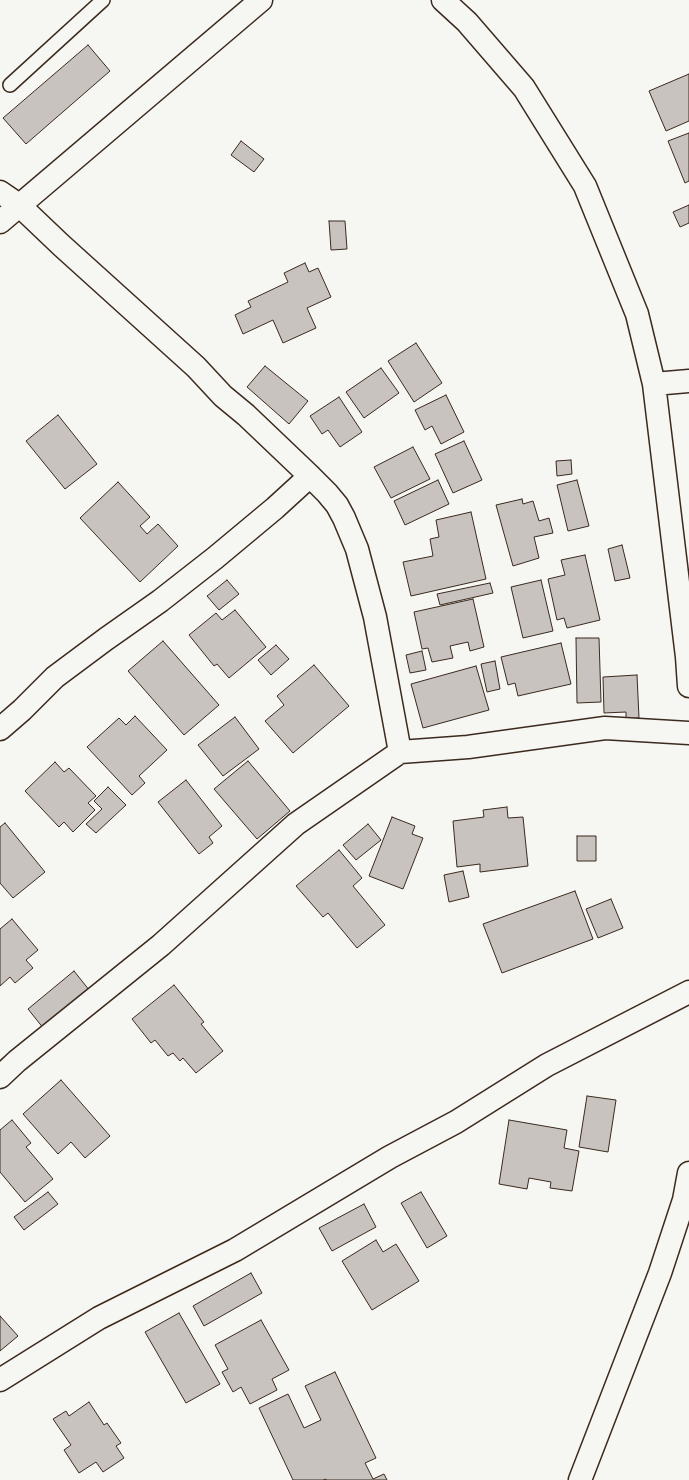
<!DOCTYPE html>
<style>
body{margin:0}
canvas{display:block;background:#f6f6f2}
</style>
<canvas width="689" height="1480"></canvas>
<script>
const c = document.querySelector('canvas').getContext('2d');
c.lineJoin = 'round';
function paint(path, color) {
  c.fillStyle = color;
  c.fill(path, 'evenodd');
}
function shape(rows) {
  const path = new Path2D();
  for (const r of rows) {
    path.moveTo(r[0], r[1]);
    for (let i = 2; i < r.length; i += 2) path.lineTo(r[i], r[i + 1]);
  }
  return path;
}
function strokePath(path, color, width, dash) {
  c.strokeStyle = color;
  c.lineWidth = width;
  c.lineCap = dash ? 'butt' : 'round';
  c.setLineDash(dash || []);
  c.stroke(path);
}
const building = shape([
 [88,45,110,71,26,144,3,118,88,45],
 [689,74,689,121,666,131,649,91,689,74],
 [689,133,689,181,685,183,668,141,689,133],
 [241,141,264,159,254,172,231,155,241,141],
 [689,205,689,223,680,227,673,212,689,205],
 [329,221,345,221,347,249,331,250,329,221],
 [305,263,309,272,318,268,331,297,307,308,316,328,283,343,273,320,243,334,235,315,251,307,248,301,288,282,284,273,305,263],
 [416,343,442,383,414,402,388,361,416,343],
 [265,366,308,401,289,424,247,387,265,366],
 [381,368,399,393,364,418,346,392,381,368],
 [446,395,464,432,441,444,432,426,425,430,415,410,446,395],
 [339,397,362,432,340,447,328,430,322,434,310,416,339,397],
 [58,415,97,464,65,489,26,441,58,415],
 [464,441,482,480,453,493,435,454,464,441],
 [413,447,430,479,391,498,374,467,413,447],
 [571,460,572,474,557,476,556,461,571,460],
 [438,480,449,504,405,525,394,501,438,480],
 [577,480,589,526,568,531,557,485,577,480],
 [118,482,150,517,140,526,147,534,158,524,178,546,140,582,80,518,118,482],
 [522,499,523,504,533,501,539,521,549,518,553,533,534,537,539,558,513,566,496,505,522,499],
 [471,512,486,579,411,596,403,562,433,556,430,539,439,537,436,520,471,512],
 [622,545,630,578,615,581,608,549,622,545],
 [585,555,600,620,567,628,564,618,557,620,548,579,565,575,561,560,585,555],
 [227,580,239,594,219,610,207,596,227,580],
 [541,580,553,631,523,638,511,587,541,580],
 [490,583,493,593,440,605,437,594,490,583],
 [473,599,484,647,470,651,468,642,450,646,453,658,432,662,428,648,422,649,414,612,473,599],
 [235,610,266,647,229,678,217,664,214,666,189,635,216,613,222,620,235,610],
 [576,638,599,638,601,702,577,703,576,638],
 [163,641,219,705,184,735,128,671,163,641],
 [561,643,571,684,518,696,515,683,508,685,501,657,561,643],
 [276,645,289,659,271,675,258,660,276,645],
 [422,651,426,670,410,673,406,655,422,651],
 [495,661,500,689,487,692,481,664,495,661],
 [314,665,349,706,293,753,265,721,284,705,277,696,314,665],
 [476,666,489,710,423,728,411,684,476,666],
 [637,675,639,718,626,719,626,712,604,713,603,677,637,675],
 [135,716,167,750,139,776,145,783,132,795,87,747,119,718,126,725,135,716],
 [235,717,259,749,223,776,198,745,235,717],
 [248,761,290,811,257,839,214,789,248,761],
 [55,762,64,772,69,768,96,796,88,803,95,810,73,832,64,822,59,827,25,791,55,762],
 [186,780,222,826,209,837,213,843,199,854,158,802,186,780],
 [108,787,126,805,96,833,86,824,102,809,94,801,108,787],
 [507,807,508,818,523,817,528,866,480,872,480,864,457,867,453,821,484,817,483,810,507,807],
 [392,817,415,826,412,834,423,838,403,889,369,876,392,817],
 [5,823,45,872,13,898,0,883,0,827,5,823],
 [368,824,381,840,356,860,343,845,368,824],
 [577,836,596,836,596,861,577,861,577,836],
 [339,850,362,878,353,886,385,925,357,948,328,913,323,917,296,886,339,850],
 [463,871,469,897,449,902,444,875,463,871],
 [575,891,593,939,502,973,483,924,575,891],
 [611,899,623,928,598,938,586,909,611,899],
 [12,919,38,950,26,960,33,968,15,983,10,977,0,986,0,929,12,919],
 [74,971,90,991,44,1029,28,1009,74,971],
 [174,985,204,1022,201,1024,223,1051,196,1073,183,1058,180,1061,173,1053,168,1056,155,1040,151,1043,132,1019,174,985],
 [61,1080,110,1136,85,1158,71,1142,58,1154,23,1114,61,1080],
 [587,1096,616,1100,608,1152,579,1147,587,1096],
 [12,1120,31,1143,26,1147,53,1179,25,1202,0,1172,0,1130,12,1120],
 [509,1120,567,1130,564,1148,579,1151,572,1191,550,1188,551,1182,529,1178,527,1189,499,1184,509,1120],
 [48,1192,58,1204,24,1230,14,1217,48,1192],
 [421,1192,447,1236,427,1248,401,1203,421,1192],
 [364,1204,376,1227,332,1251,319,1228,364,1204],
 [376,1240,383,1252,396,1244,419,1281,372,1310,342,1261,376,1240],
 [251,1273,262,1293,204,1326,193,1306,251,1273],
 [179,1313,220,1384,186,1403,145,1332,179,1313],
 [0,1316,18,1336,0,1351,0,1316],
 [261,1320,289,1370,272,1379,277,1390,250,1404,241,1387,233,1392,222,1372,228,1369,215,1345,261,1320],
 [335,1372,376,1458,365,1463,373,1479,384,1474,387,1480,326,1480,326,1479,323,1480,293,1480,259,1408,288,1394,304,1428,321,1420,305,1386,335,1372],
 [89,1402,104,1425,107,1423,121,1443,116,1446,124,1458,103,1472,96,1462,79,1473,64,1450,71,1445,53,1419,66,1411,69,1416,89,1402]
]);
const service = shape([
 [10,85,103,0]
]);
const minor = shape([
 [443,0,467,22,524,88,585,186,637,314,654,384,687,657,689,686],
 [0,192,19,205,61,245,196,367,223,396,246,415,310,476,327,493,337,505,344,518,357,549,375,617,400,752],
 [0,222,261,0],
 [654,384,689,381],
 [0,729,22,710,55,677,106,639,160,601,215,558,275,508,310,476],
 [0,1077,17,1061,161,945,296,824,400,752,468,747,605,728,689,733],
 [0,1380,99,1318,235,1250,390,1157,456,1122,547,1065,689,992],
 [580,1480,660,1273,684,1200,689,1173]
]);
paint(building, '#c8c3be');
strokePath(building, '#3b2a1e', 1);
strokePath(service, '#3b2a1e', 16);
strokePath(minor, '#3b2a1e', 25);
strokePath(service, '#f6f6f2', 13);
strokePath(minor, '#f6f6f2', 22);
</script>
